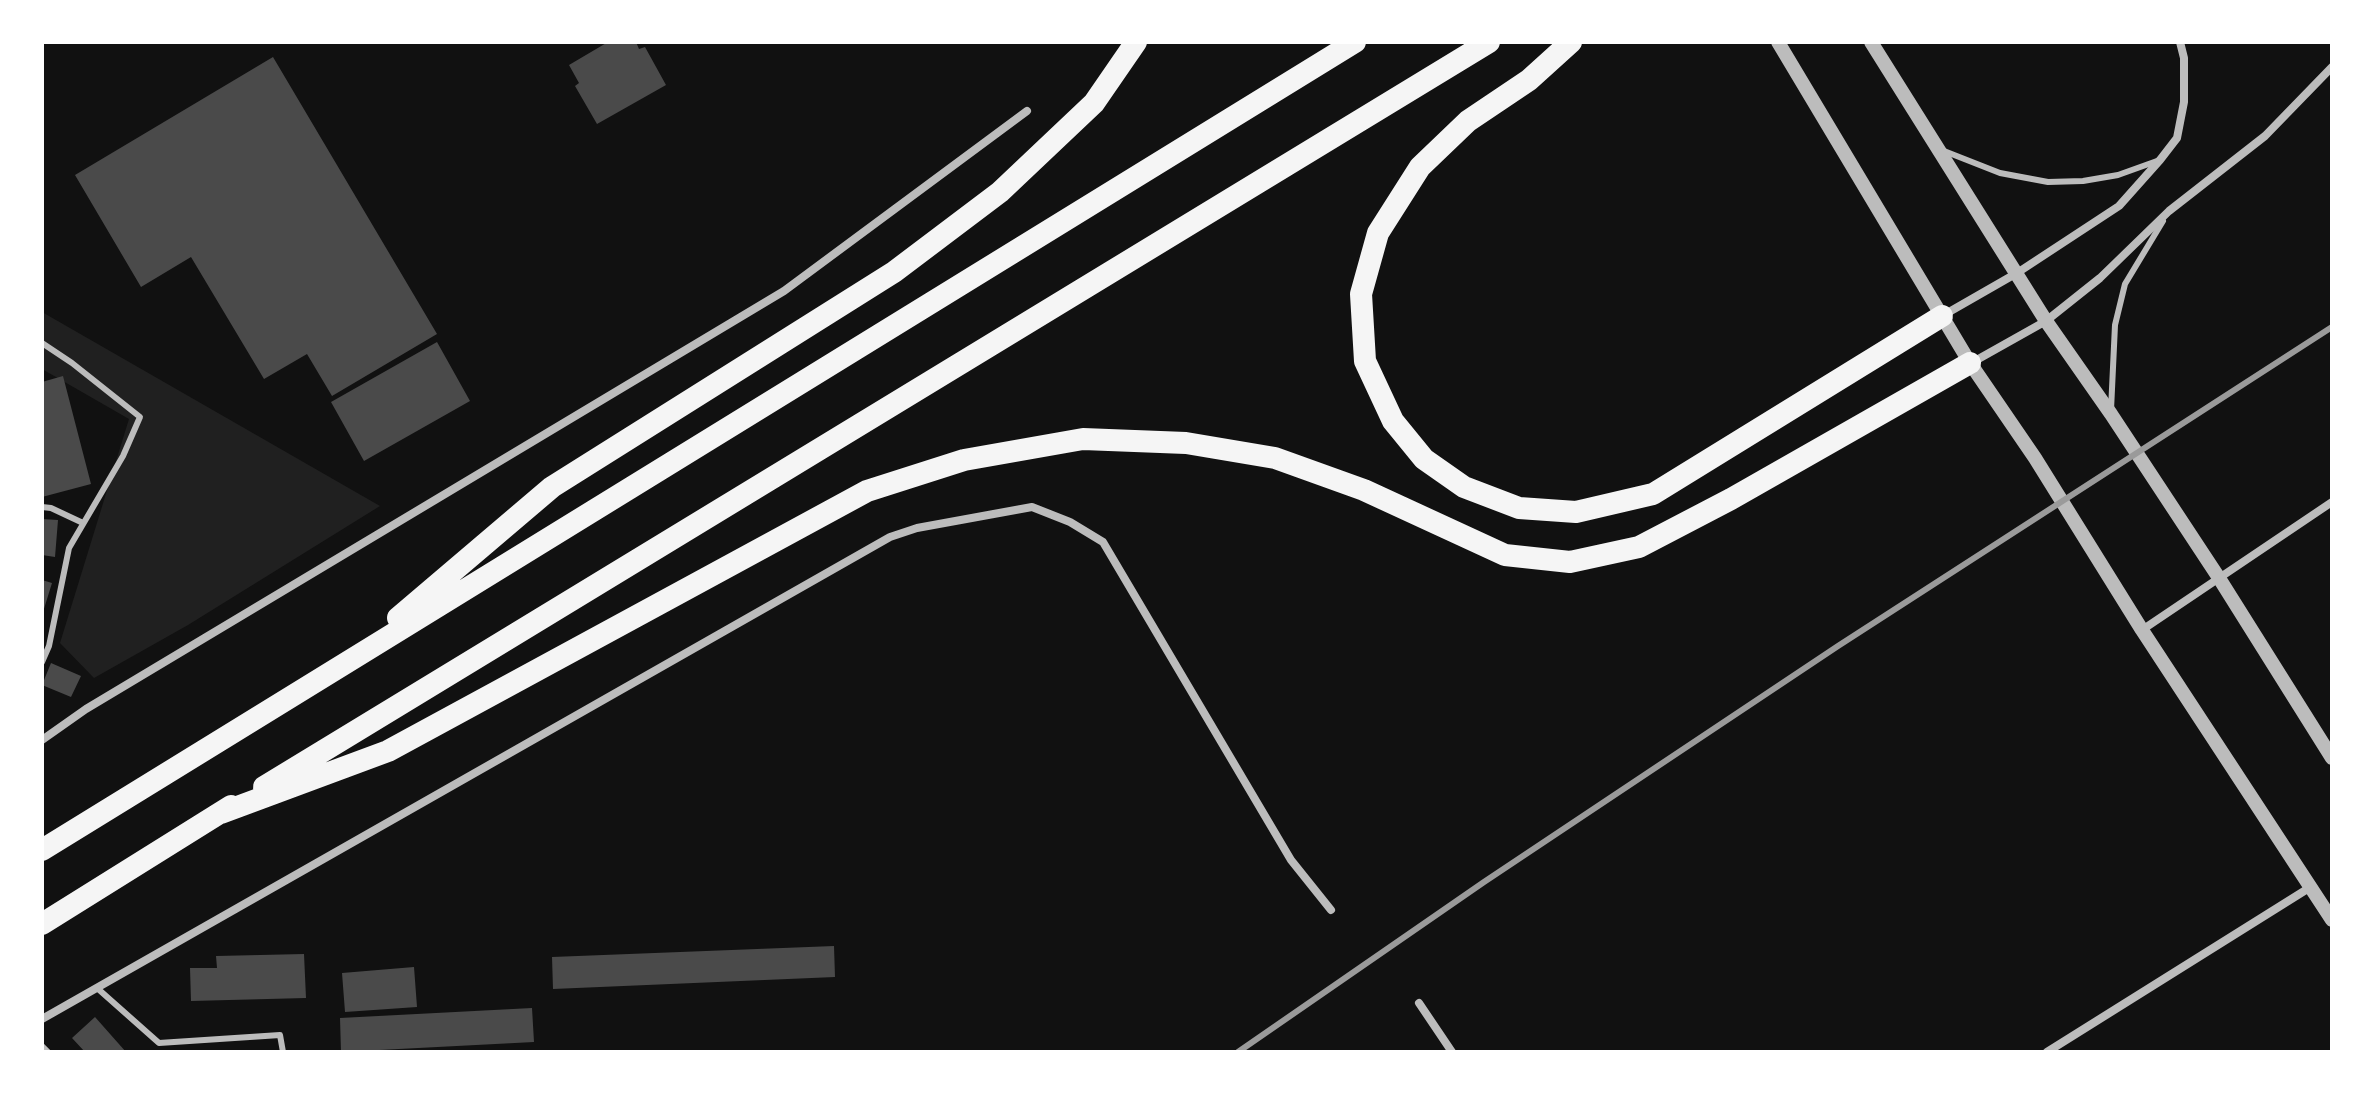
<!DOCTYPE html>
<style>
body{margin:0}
#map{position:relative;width:2374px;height:1094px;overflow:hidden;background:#111;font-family:"DM Sans",sans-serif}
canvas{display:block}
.frame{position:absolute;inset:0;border:44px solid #fff;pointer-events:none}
</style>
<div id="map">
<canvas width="2374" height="1094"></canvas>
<div class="frame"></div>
</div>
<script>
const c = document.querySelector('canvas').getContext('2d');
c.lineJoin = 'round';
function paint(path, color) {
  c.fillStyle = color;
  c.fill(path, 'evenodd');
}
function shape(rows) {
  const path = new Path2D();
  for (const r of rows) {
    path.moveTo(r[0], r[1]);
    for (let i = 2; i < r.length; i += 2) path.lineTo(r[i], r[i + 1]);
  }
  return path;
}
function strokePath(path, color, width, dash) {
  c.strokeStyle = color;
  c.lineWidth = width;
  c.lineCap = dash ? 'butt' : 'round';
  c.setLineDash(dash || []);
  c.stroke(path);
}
const green = shape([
 [42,312,380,506,188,625,94,678,60,643,129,419,42,369]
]);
const building = shape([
 [608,42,636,42,639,49,645,47,666,85,597,124,575,86,579,83,569,65],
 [273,57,437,334,332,396,307,354,264,379,191,257,141,287,75,175],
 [437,342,470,401,364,461,331,402],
 [63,376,91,484,42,497,42,382],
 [42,519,58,520,55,557,42,555],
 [42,580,52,583,43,612,42,612],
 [51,663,81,676,71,697,42,685],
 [834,946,835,977,553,989,552,957],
 [304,954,306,998,191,1001,190,968,217,968,216,956],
 [414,967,417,1007,345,1012,342,973],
 [532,1008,534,1042,341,1052,340,1018],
 [95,1017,126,1052,85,1052,72,1038]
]);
const service = shape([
 [1944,151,2000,173,2048,182,2083,181,2118,175,2157,161],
 [42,343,72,363,140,417,123,456,69,548,49,646,42,662],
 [2111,410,2115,325,2125,284,2163,221],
 [42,507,51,508,83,523],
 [97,988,159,1043,280,1035,283,1052],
 [42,1046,48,1052]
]);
const minor = shape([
 [1942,316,2017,273,2119,206,2160,160,2177,138,2184,102,2184,58,2180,42],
 [1973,362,2046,321,2100,278,2169,211,2265,136,2332,67],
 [2142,630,2332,502],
 [42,740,86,709,784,291,1027,111],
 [1419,1003,1452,1052],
 [42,1019,890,537,917,528,1032,507,1070,522,1103,542,1291,860,1331,910],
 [2047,1052,2309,888]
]);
const tertiary = shape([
 [1778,42,1970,363,2035,458,2142,630,2332,920],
 [1871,42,2046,321,2111,414,2219,578,2332,758]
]);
const trunk = shape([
 [1571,42,1529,80,1468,121,1420,167,1378,233,1361,294,1365,361,1393,421,1424,459,1464,487,1519,508,1576,512,1653,494,1942,316],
 [398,618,552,487,894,272,1000,192,1094,103,1136,42],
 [264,787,1489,42],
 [221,813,388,751,867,491,964,460,1083,439,1186,443,1275,458,1364,490,1505,555,1570,562,1639,547,1731,499,1970,363],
 [42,850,1355,42],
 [42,924,231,806]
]);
const rail = shape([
 [1238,1052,1484,882,1838,646,2332,327]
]);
paint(green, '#202020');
paint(building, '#4a4a4a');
strokePath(service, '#bcbcbc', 6);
strokePath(minor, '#bcbcbc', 8);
strokePath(tertiary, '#bcbcbc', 14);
strokePath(trunk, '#f5f5f5', 22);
strokePath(rail, '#9a9a9a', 6);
</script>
